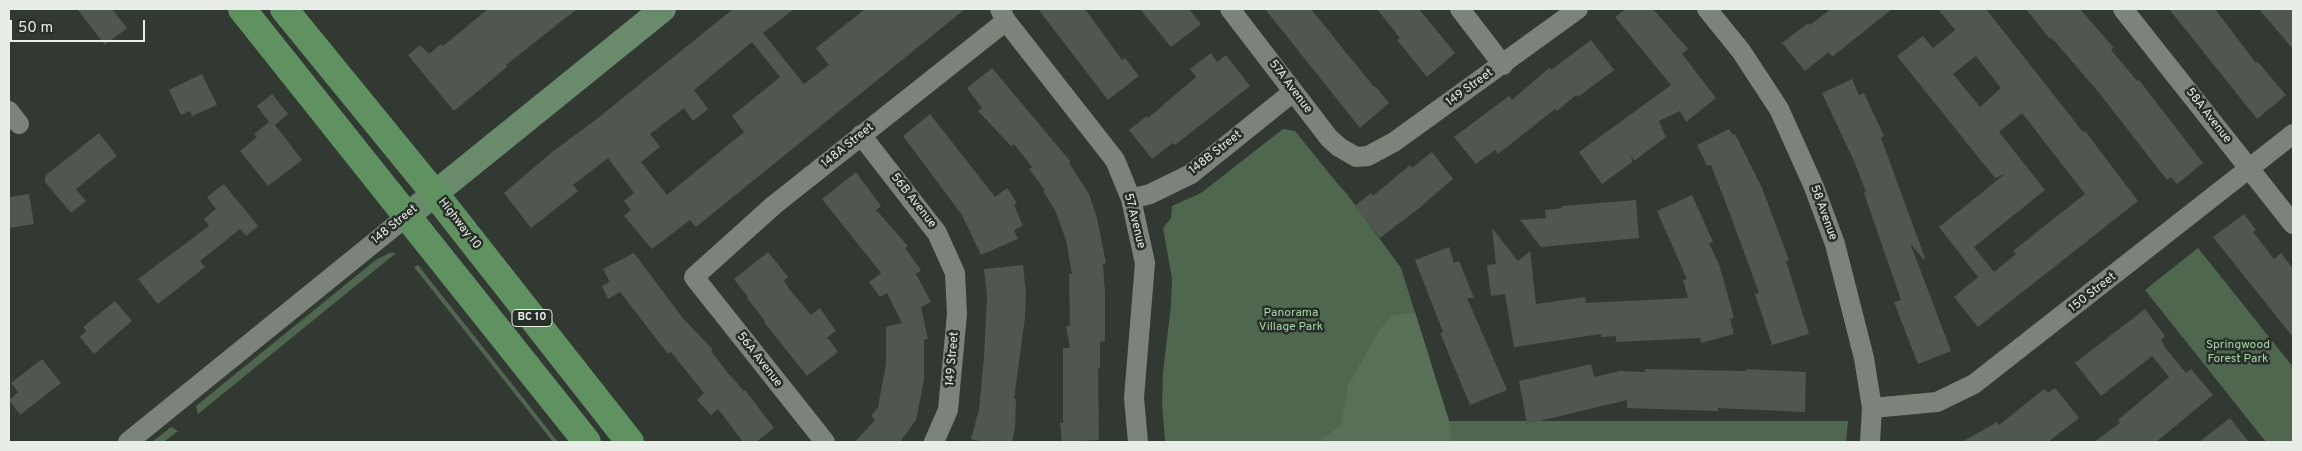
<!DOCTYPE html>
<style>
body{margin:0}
#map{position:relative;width:2302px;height:451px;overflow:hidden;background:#323932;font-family:Overpass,sans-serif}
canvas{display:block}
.frame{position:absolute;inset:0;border:10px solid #e9ede8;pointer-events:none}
.scale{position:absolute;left:10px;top:20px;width:135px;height:22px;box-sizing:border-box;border:2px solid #e9ede8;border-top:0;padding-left:6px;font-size:15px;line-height:18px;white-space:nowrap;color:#e9ede8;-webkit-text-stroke:4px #282f28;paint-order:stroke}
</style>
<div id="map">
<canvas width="2302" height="451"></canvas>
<div class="frame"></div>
<div class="scale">50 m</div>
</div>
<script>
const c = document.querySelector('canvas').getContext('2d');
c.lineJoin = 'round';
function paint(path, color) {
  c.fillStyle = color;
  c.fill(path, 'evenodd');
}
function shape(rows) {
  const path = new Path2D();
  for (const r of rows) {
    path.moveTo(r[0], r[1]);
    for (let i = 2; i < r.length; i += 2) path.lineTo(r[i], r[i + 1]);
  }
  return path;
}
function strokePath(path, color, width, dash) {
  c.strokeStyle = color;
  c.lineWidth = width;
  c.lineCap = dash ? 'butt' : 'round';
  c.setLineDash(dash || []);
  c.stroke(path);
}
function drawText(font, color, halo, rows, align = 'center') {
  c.font = font + ' Overpass,sans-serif';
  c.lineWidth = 5;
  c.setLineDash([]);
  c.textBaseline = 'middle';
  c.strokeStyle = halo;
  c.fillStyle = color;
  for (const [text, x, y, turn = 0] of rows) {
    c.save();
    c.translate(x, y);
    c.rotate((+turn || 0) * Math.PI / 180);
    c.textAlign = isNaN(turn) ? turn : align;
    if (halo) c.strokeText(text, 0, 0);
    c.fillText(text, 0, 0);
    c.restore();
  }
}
const green = shape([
 [1283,129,1295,131,1337,183,1347,194,1401,268,1449,421,1848,421,1846,442,1165,442,1162,403,1163,373,1171,305,1172,278,1163,228,1171,218,1172,206,1201,193],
 [2198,248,2293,367,2293,442,2266,442,2145,290],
 [390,253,396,253,198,414,196,406,377,259],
 [418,265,528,404,558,442,553,442,414,267],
 [171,427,178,431,164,442,152,442]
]);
const forest = shape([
 [1415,312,1449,421,1452,442,1320,442,1324,437,1341,426,1348,385,1379,331,1391,316]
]);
const building = shape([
 [77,9,112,9,127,28,105,45],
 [488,9,577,9,506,65,507,67,454,111,408,55,420,45,429,54,441,44,443,46],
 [733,9,794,9,763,33,804,84,829,65,816,48,865,9,965,9,696,227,690,220,652,249,624,216,631,210,624,201,634,193,608,158,573,185,578,191,531,228,504,193,552,152,598,118],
 [752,42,780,77,732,116,744,132,667,195,641,162,660,147,650,134,684,108,693,121,708,109,694,90],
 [1038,9,1085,9,1122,60,1125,58,1139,76,1108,100],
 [1140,9,1189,9,1201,24,1171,47],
 [1265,9,1311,9,1374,87,1375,86,1389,103,1360,128],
 [1377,9,1419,9,1455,53,1427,77,1397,40,1400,38],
 [1626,9,1653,9,1688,49,1682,54,1716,98,1686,122,1680,111,1659,121,1666,137,1634,161,1631,154,1632,162,1602,184,1579,152,1671,85,1615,17],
 [1831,9,1892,9,1832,57,1829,52,1805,71,1782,43,1808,23,1810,25],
 [1938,9,1986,9,2083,132,2085,131,2138,201,1978,327,1954,297,1978,277,1939,227,2005,174,1995,178,1897,56,1923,36,1933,48,1955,30],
 [1976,56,2001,88,1980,107,1953,74],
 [2022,113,2085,194,2013,251,2016,254,1994,272,1974,247,2045,190,1999,132],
 [2026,9,2080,9,2114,48,2111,50,2137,81,2139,80,2203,163,2177,184,2171,177,2167,180,2100,94,2052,38,2050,39],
 [2169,9,2215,9,2256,63,2258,62,2286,95,2257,119],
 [2259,9,2293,9,2293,49],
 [1591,40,1614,70,1578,97,1576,95,1557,111,1555,109,1498,154,1495,150,1476,164,1454,137,1509,96,1512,100,1549,68,1551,70],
 [1211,53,1217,62,1226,55,1250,86,1175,145,1173,143,1152,159,1129,130,1147,116,1148,118,1196,77,1190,69],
 [992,68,1071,162,1069,163,1089,194,1097,218,1106,263,1103,264,1105,293,1105,341,1100,342,1100,368,1098,368,1099,440,1062,442,1060,423,1063,423,1063,348,1070,348,1066,326,1070,326,1069,274,1072,274,1066,240,1055,210,1043,191,1045,190,1029,169,1032,167,1014,144,1011,146,978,111,982,108,967,88],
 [202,74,217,105,192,116,190,111,181,115,169,90],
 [1852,79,1859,95,1864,93,1884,136,1881,138,1925,258,1923,259,1910,243,1951,351,1918,364,1894,302,1901,300,1864,193,1866,192,1854,161,1822,93],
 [272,94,288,114,275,125,302,160,268,186,240,151,257,137,254,134,269,122,257,106],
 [930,114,995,197,1007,188,1017,203,1014,205,1023,226,1014,230,1018,239,981,255,962,215,903,136],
 [1729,129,1733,135,1735,134,1762,188,1789,260,1786,261,1809,334,1772,345,1755,294,1759,293,1730,214,1711,165,1707,166,1697,145],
 [99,133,117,156,76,189,86,201,71,213,45,182,45,176],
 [1432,152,1453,179,1419,208,1380,238,1355,206,1371,193,1373,196,1410,165,1412,168],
 [856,172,881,206,876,210,908,246,905,248,921,270,916,274,931,302,921,307,928,339,924,339,924,380,916,420,900,442,855,442,875,420,871,416,878,407,886,364,886,327,902,323,887,293,880,297,869,282,881,273,822,199],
 [224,184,258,226,246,236,240,229,200,261,205,267,158,304,138,279,209,226,204,219,216,209,207,197],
 [29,194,34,224,9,228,9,197],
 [1692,195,1713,242,1709,243,1720,267,1734,318,1730,319,1734,334,1701,343,1700,338,1616,342,1616,336,1601,337,1601,334,1514,347,1505,294,1491,296,1487,265,1496,264,1492,228,1518,261,1530,251,1536,304,1585,297,1586,303,1688,298,1683,280,1687,279,1657,211],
 [1636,200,1639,238,1541,247,1520,220,1546,218,1545,210,1562,208,1562,206],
 [2244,214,2256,230,2253,232,2274,259,2281,253,2293,269,2293,337,2213,237],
 [1449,247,1454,263,1459,261,1474,298,1467,298,1507,390,1470,405,1440,333,1443,332,1415,260],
 [768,252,788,277,784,281,790,290,811,315,820,308,836,331,825,339,828,338,838,352,807,376,764,322,765,321,747,298,748,297,734,279],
 [634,253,682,317,713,350,711,351,727,372,744,391,745,390,774,428,756,442,743,442,718,409,711,415,697,400,704,393,671,352,668,354,620,292,608,299,602,286,610,282,603,269],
 [1023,265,1026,293,1025,317,1014,399,1016,399,1015,429,1012,442,984,442,971,439,979,410,984,356,987,297,984,269],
 [115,301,132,321,94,354,80,337,86,331,83,327],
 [2145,309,2165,336,2161,340,2166,349,2186,373,2191,369,2213,395,2156,442,2094,442,2120,423,2118,420,2169,377,2152,356,2101,396,2075,363],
 [42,359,61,383,20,415,9,400,18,392,11,383],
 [1591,364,1594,377,1620,371,1645,372,1645,369,1746,371,1746,369,1806,372,1805,412,1718,408,1718,411,1627,408,1627,400,1527,424,1519,381],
 [2055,388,2079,418,2048,442,1962,442,1997,422,1999,425,2044,389,2048,393],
 [2230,418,2249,442,2199,442]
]);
const minor = shape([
 [1000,9,1006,21,1115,160,1131,199,1145,263,1134,398,1138,442],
 [1230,9,1329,138,1339,147,1356,157,1368,156,1394,142,1578,9],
 [1460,9,1503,65],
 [1707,9,1741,51,1779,109,1814,187,1835,244,1864,358,1872,408,1870,442],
 [2123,9,2293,224],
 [9,111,19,124],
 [861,135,937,233,955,273,957,314,948,410,934,442],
 [1131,199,1150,194,1191,174,1293,92],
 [1872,408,1937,402,1974,384,2293,134],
 [128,442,407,216],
 [825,442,694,277,774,205,1006,21]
]);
const major = shape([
 [407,216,663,9]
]);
const highway = shape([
 [242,9,587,442],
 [284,9,435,194,630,442]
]);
const shields = [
 [532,318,40]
];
const shieldNames = [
 ["BC 10",532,318]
];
const streetNames = [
 ["57A Avenue",1290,87,53],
 ["149 Street",1470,88,-36],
 ["58A Avenue",2208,116,52],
 ["148A Street",848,146,-39],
 ["148B Street",1216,153,-38],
 ["56B Avenue",913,201,52],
 ["58 Avenue",1823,213,70],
 ["57 Avenue",1134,221,76],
 ["Highway 10",459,224,52],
 ["148 Street",395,225,-39],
 ["150 Street",2093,293,-38],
 ["149 Street",953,359,-85],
 ["56A Avenue",759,360,52]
];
const parkNames = [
 ["Panorama",1291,314],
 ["Village Park",1291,328],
 ["Springwood",2238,346],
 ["Forest Park",2238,360]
];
paint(green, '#4f664f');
paint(forest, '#577057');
paint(building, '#505750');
strokePath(minor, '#7b837b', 20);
strokePath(major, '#6a8b6b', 26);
strokePath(highway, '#5f9161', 28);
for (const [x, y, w] of shields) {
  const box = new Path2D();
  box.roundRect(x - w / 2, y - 8.5, w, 17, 4);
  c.fillStyle = '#282f28';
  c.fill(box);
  strokePath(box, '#e9ede8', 1);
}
drawText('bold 11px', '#e9ede8', null, shieldNames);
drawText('12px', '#e9ede8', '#282f28', streetNames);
drawText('12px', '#a8d5a8', '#282f28', parkNames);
</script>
